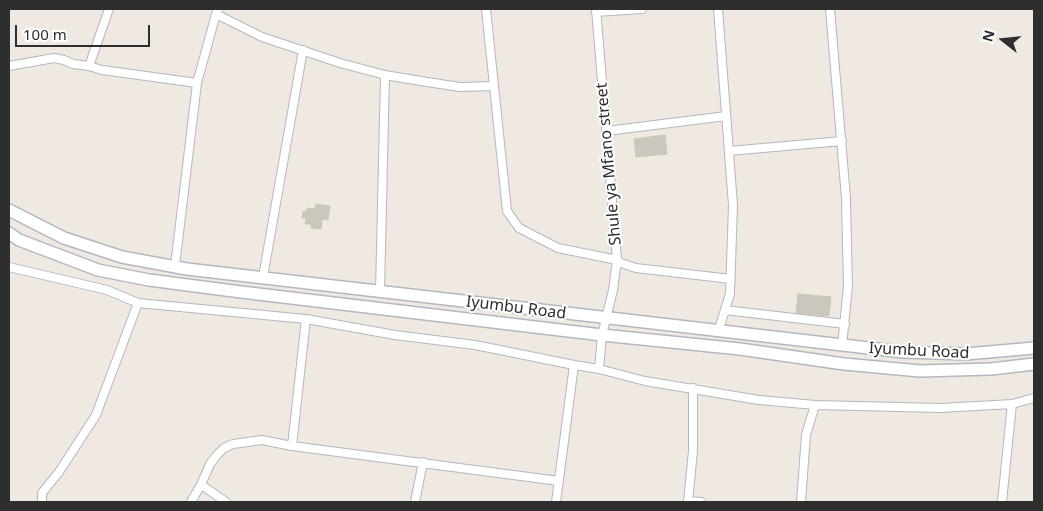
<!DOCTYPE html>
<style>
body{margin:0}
#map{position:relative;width:1043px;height:511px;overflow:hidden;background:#efe9e1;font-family:"Noto Sans",sans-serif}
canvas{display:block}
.frame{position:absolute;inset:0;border:10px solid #2e2e2e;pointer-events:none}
.north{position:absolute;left:978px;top:15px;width:50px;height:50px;-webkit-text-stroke:4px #fff;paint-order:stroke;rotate:286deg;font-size:14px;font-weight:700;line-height:20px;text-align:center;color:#2e2e2e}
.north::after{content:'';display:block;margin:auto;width:18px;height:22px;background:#2e2e2e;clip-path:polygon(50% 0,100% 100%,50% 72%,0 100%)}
.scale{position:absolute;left:15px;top:25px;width:135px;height:22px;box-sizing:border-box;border:2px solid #2e2e2e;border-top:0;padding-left:6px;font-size:15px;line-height:18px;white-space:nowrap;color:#2e2e2e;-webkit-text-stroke:4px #fff;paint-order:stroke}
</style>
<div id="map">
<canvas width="1043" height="511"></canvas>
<div class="frame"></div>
<div class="north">N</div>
<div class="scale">100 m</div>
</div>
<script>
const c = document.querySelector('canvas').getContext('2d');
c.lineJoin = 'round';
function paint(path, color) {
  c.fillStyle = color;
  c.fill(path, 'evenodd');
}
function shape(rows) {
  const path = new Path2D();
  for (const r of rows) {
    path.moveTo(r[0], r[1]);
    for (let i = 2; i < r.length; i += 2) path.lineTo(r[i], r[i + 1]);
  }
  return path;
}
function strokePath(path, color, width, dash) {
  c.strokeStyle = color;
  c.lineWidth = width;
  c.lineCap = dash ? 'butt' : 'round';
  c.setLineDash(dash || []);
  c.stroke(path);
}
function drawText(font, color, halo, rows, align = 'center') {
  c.font = font + ' "Noto Sans",sans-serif';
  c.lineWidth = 4;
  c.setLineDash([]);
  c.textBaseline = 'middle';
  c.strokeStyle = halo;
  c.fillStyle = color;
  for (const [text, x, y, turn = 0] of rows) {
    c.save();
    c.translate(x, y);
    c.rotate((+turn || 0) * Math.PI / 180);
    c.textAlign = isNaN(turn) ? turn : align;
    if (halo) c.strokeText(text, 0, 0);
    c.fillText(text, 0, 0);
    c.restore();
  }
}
const building = shape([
 [665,135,667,154,636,157,634,139,665,135],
 [316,204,330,206,328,220,322,219,321,229,311,228,311,224,305,224,306,218,302,218,303,211,307,212,307,208,315,209,316,204],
 [798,294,831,297,829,316,796,313,798,294]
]);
const minor = shape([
 [109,9,89,66,102,70,197,83],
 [218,9,216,14,262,37,340,63,385,75,427,82,460,87,494,86],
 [486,9,507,211,519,228,558,248,617,260,621,263,636,268,731,279],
 [596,9,617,260,613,290,602,335,599,369],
 [718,9,733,205,730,294,718,332],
 [830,9,846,198,848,286,842,346],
 [596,12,642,9],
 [9,66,54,58,64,60,73,64,89,66],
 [607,131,726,116],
 [729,151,842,141],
 [175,266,197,83,216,14],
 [9,267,107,290,138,303],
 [263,277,303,50],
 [380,291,385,75],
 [725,310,845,324],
 [306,319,292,446,559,481],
 [200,487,210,464,216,456,224,448,233,444,262,440,292,446],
 [688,501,701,502],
 [42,502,42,493,59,472,96,415,138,303,306,319,395,335,475,345,574,365,599,369,645,381,759,400,815,405,941,408,1012,404,1034,398],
 [191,502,199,488,203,486,226,502],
 [415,502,423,462],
 [556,502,574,365],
 [688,502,693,451,693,388],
 [801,502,806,435,815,405],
 [1002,502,1012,404]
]);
const secondary = shape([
 [9,210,64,238,122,257,187,269,903,352,966,354,1034,348],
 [9,233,19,240,98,270,149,280,241,292,602,335,740,349,844,364,920,371,991,369,1034,364]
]);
const streetNames = [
 ["Shule ya Mfano street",609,164,-95],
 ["Iyumbu Road",516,308,7],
 ["Iyumbu Road",919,351,3]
];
paint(building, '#cbc7bf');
strokePath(building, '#cbc5ba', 1);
strokePath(minor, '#b4b7c1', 10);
strokePath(secondary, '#b4b7c1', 14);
strokePath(minor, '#fff', 8);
strokePath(secondary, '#fff', 11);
drawText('16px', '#2e2e2e', '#fff', streetNames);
</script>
